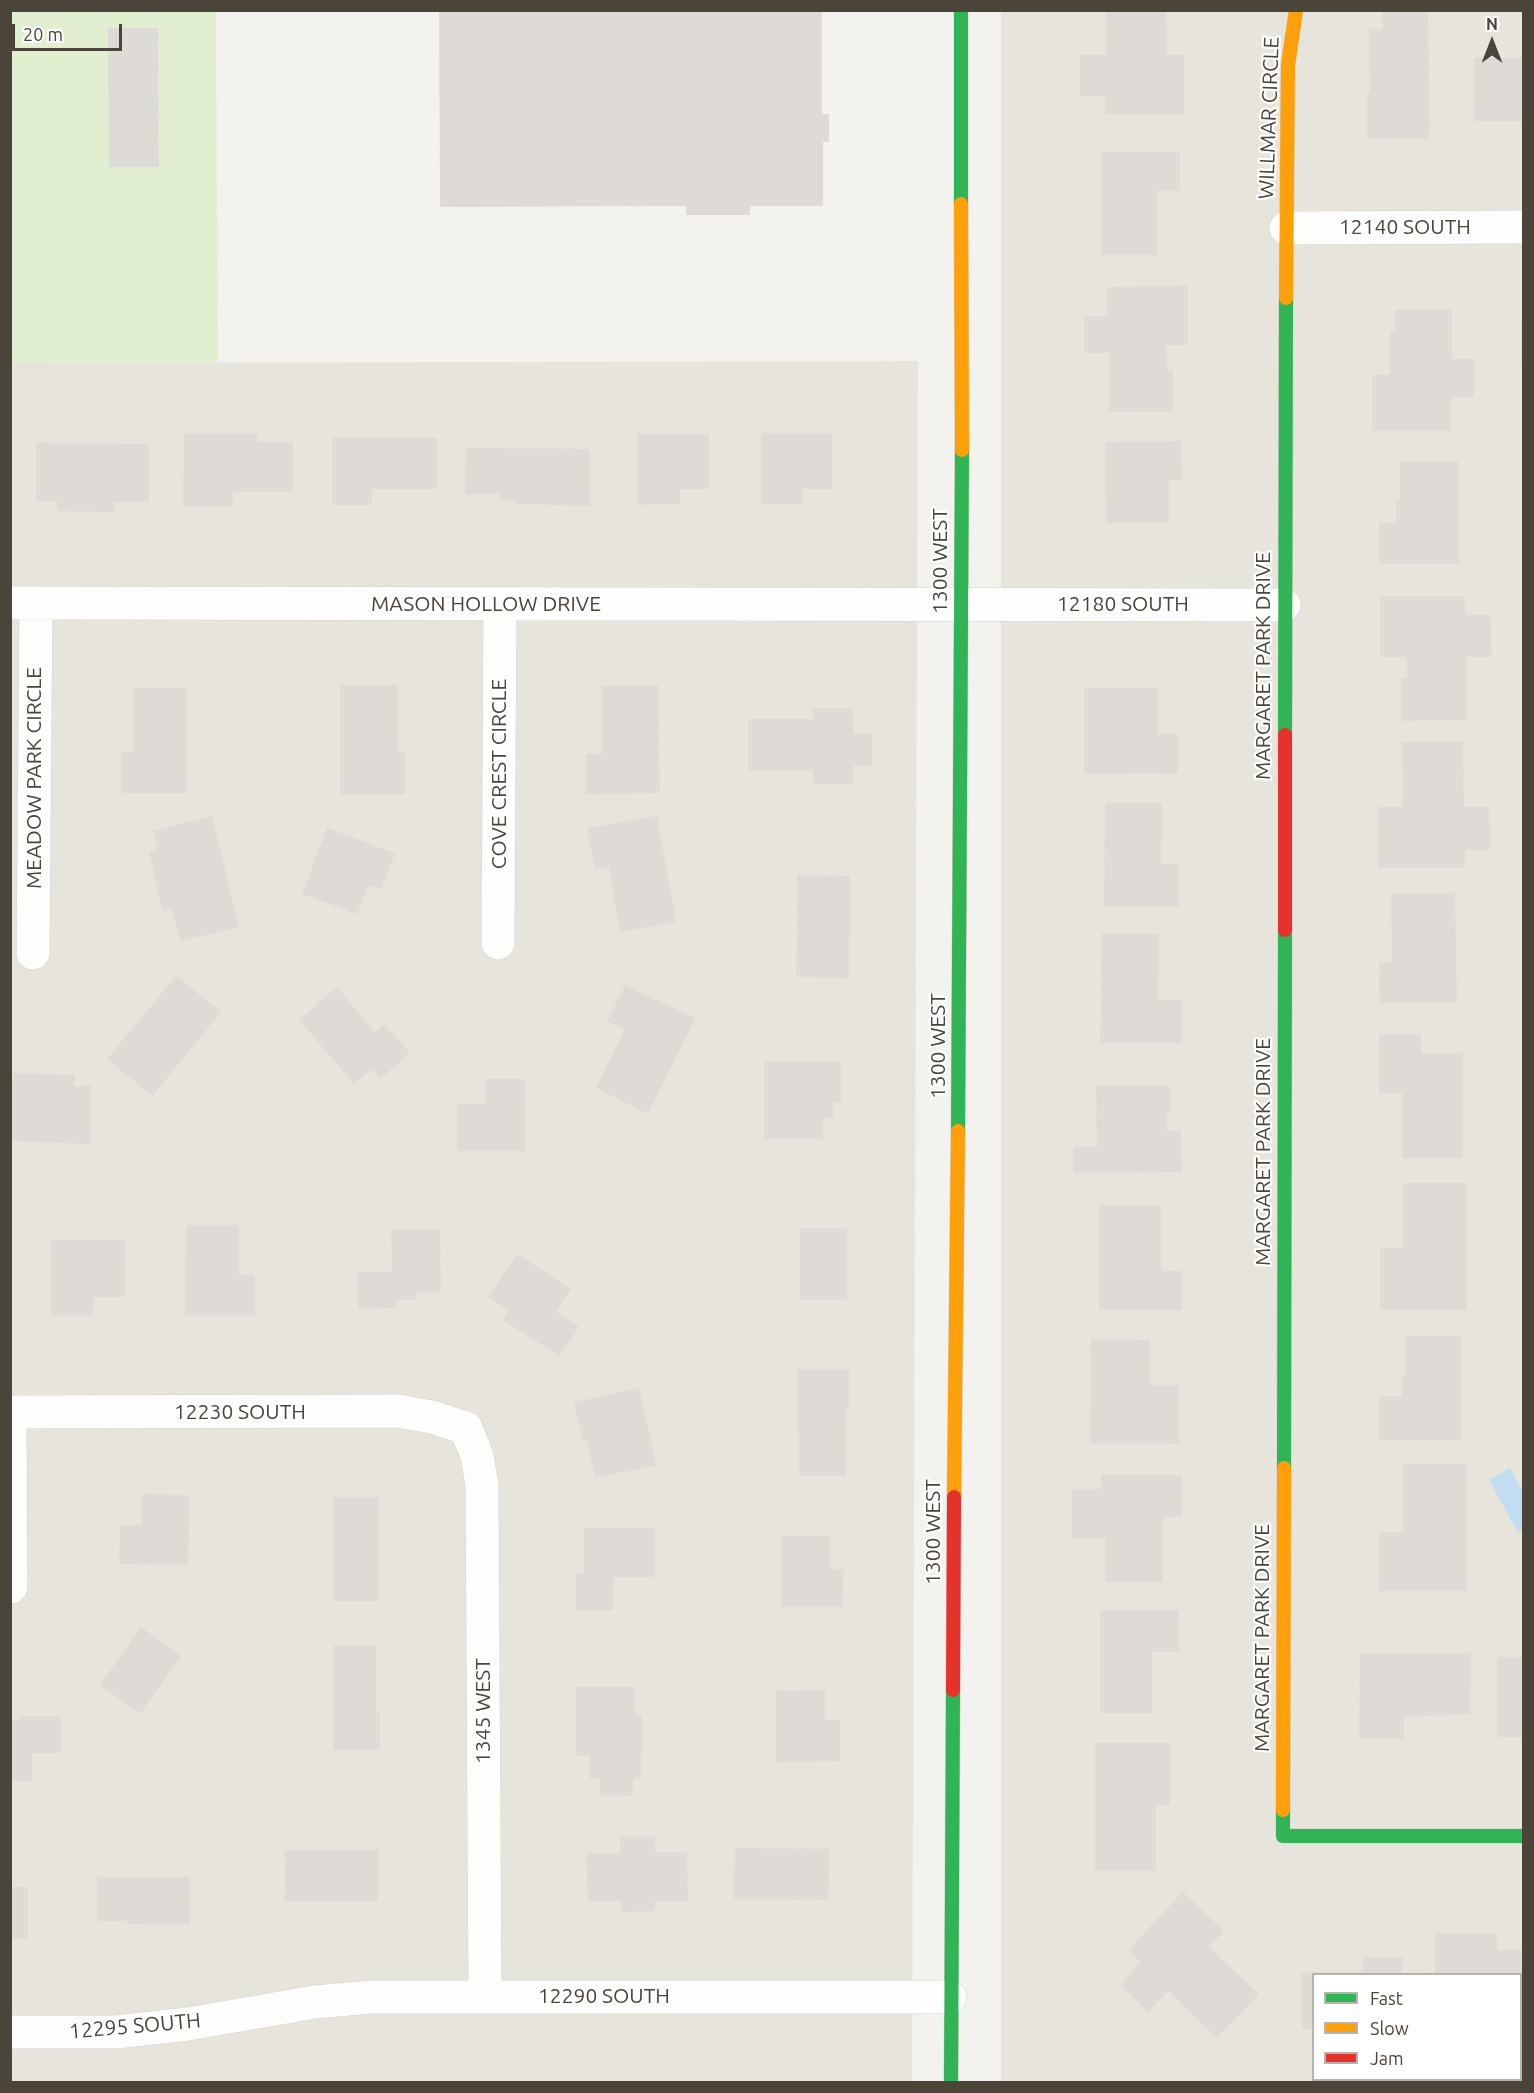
<!DOCTYPE html>
<style>
body{margin:0}
#map{position:relative;width:1534px;height:2093px;overflow:hidden;background:#f4f2ee;font-family:Ubuntu,sans-serif}
canvas{display:block}
.frame{position:absolute;inset:0;border:12px solid #4b4439;pointer-events:none}
.legend{position:absolute;left:1312px;top:1973px;width:210px;height:108px;box-sizing:border-box;background:#fff;border:2px solid #b7b4b0;margin:0;padding:8px 10px;list-style:none;font-size:18px;color:#4b4439}
.legend li{display:flex;align-items:center;gap:12px;height:30px}
.legend b{width:30px;border:2px solid #b7b4b0}
.north{position:absolute;left:1462px;top:12px;width:60px;height:60px;-webkit-text-stroke:4px #fff;paint-order:stroke;rotate:0deg;font-size:16px;font-weight:700;line-height:24px;text-align:center;color:#4b4439}
.north::after{content:'';display:block;margin:auto;width:21px;height:27px;background:#4b4439;clip-path:polygon(50% 0,100% 100%,50% 72%,0 100%)}
.scale{position:absolute;left:12px;top:24px;width:110px;height:27px;box-sizing:border-box;border:3px solid #4b4439;border-top:0;padding-left:8px;font-size:18px;line-height:21px;white-space:nowrap;color:#4b4439;-webkit-text-stroke:4px #fff;paint-order:stroke}
</style>
<div id="map">
<canvas width="1534" height="2093"></canvas>
<div class="frame"></div>
<ul class="legend">
<li><b style="height:8px;background:#30b455"></b>Fast</li>
<li><b style="height:8px;background:#ff9f0a"></b>Slow</li>
<li><b style="height:8px;background:#e5322d"></b>Jam</li>
</ul>
<div class="north">N</div>
<div class="scale">20 m</div>
</div>
<script>
const c = document.querySelector('canvas').getContext('2d');
c.lineJoin = 'round';
function paint(path, color) {
  c.fillStyle = color;
  c.fill(path, 'evenodd');
}
function shape(rows) {
  const path = new Path2D();
  for (const r of rows) {
    path.moveTo(r[0], r[1]);
    for (let i = 2; i < r.length; i += 2) path.lineTo(r[i], r[i + 1]);
  }
  return path;
}
function strokePath(path, color, width, dash) {
  c.strokeStyle = color;
  c.lineWidth = width;
  c.lineCap = dash ? 'butt' : 'round';
  c.setLineDash(dash || []);
  c.stroke(path);
}
function drawText(font, color, halo, rows, align = 'center') {
  c.font = font + ' Ubuntu,sans-serif';
  c.lineWidth = 4.5;
  c.setLineDash([]);
  c.textBaseline = 'middle';
  c.strokeStyle = halo;
  c.fillStyle = color;
  for (const [text, x, y, turn = 0] of rows) {
    c.save();
    c.translate(x, y);
    c.rotate((+turn || 0) * Math.PI / 180);
    c.textAlign = isNaN(turn) ? turn : align;
    if (halo) c.strokeText(text, 0, 0);
    c.fillText(text, 0, 0);
    c.restore();
  }
}
const residential = shape([
 [1001,11,1523,11,1523,2082,1001,2082],
 [1314,1974,1520,1974,1520,2080,1314,2080],
 [918,361,912,2082,11,2082,10,363]
]);
const green = shape([
 [10,11,216,11,218,362,11,363]
]);
const water = shape([
 [1510,1468,1523,1491,1523,1529,1518,1532,1489,1480]
]);
const building = shape([
 [439,10,822,10,822,114,829,114,829,142,823,142,823,206,750,206,750,215,686,215,686,206,440,207],
 [1106,10,1166,10,1167,55,1184,55,1184,114,1105,114,1105,96,1080,96,1080,55,1106,55],
 [1382,10,1428,10,1429,139,1367,139,1367,92,1370,92,1369,29,1383,29],
 [108,28,158,28,159,167,109,167],
 [1474,58,1524,58,1524,121,1474,121],
 [1101,152,1180,152,1180,191,1157,191,1157,255,1101,255],
 [1188,286,1188,345,1166,345,1167,370,1173,370,1173,412,1109,412,1109,353,1084,353,1084,316,1107,316,1107,287],
 [1395,310,1452,310,1452,359,1474,359,1474,397,1451,397,1451,431,1372,431,1372,375,1390,374,1390,332,1395,332],
 [1521,322,1524,322,1524,364,1521,364],
 [184,433,257,433,257,442,293,442,293,492,233,492,233,507,183,507],
 [761,433,832,433,832,489,803,489,803,504,761,504],
 [638,434,709,434,709,489,680,489,680,504,638,505],
 [332,438,437,438,437,489,372,489,372,505,332,505],
 [1181,441,1182,480,1169,480,1169,523,1106,523,1105,442],
 [36,443,149,444,149,502,114,502,114,512,57,511,57,501,36,501],
 [466,448,590,449,590,506,516,504,516,501,501,500,501,494,465,494],
 [1458,461,1459,564,1379,564,1379,523,1396,523,1396,501,1400,501,1400,462],
 [1380,596,1465,596,1465,615,1491,615,1492,657,1467,657,1467,720,1401,721,1401,678,1407,678,1407,657,1380,657],
 [340,685,398,685,398,751,405,751,405,794,340,794],
 [602,686,659,686,660,793,586,794,586,754,602,754],
 [133,688,187,688,187,793,121,793,121,752,134,752],
 [1084,688,1158,688,1158,734,1178,734,1178,773,1084,774],
 [813,708,853,708,853,734,872,734,872,766,853,766,853,784,813,784,813,770,748,770,748,719,813,719],
 [1463,741,1464,807,1489,807,1490,850,1465,850,1465,868,1378,868,1378,807,1403,807,1402,742],
 [1105,803,1162,803,1161,864,1179,864,1179,907,1104,907],
 [212,816,239,927,180,941,172,908,163,911,149,852,158,850,153,831],
 [657,816,676,922,620,932,609,867,595,870,587,828],
 [327,828,395,853,381,890,369,885,357,914,302,894],
 [797,875,850,876,849,978,796,977],
 [1455,893,1457,1002,1380,1003,1379,962,1392,962,1391,894],
 [1101,934,1159,934,1158,1000,1182,1000,1182,1043,1100,1043],
 [176,976,221,1012,152,1096,107,1059],
 [625,985,695,1019,648,1114,596,1088,625,1029,607,1021],
 [337,987,375,1032,384,1024,410,1053,380,1079,371,1069,354,1084,299,1020],
 [1379,1034,1421,1034,1421,1053,1463,1053,1463,1158,1402,1158,1402,1093,1379,1093],
 [764,1062,841,1062,841,1102,833,1102,833,1118,823,1118,823,1139,764,1139],
 [14,1073,75,1075,74,1086,92,1086,90,1144,10,1141,10,1082,14,1082],
 [486,1079,525,1079,525,1151,457,1151,457,1104,486,1104],
 [1096,1086,1170,1086,1170,1110,1167,1110,1167,1131,1181,1131,1182,1172,1073,1173,1073,1147,1097,1147],
 [1403,1183,1467,1183,1467,1310,1380,1310,1380,1248,1403,1248],
 [1099,1205,1161,1205,1161,1271,1182,1271,1182,1310,1099,1310],
 [186,1225,239,1225,239,1275,255,1275,255,1316,185,1315],
 [800,1228,847,1228,847,1300,800,1300],
 [440,1229,441,1292,417,1293,417,1300,395,1300,395,1308,358,1309,357,1272,392,1272,391,1230],
 [51,1240,125,1240,125,1297,93,1297,93,1315,51,1316],
 [517,1254,571,1289,556,1312,579,1327,559,1356,503,1320,509,1310,488,1297],
 [1406,1336,1461,1336,1461,1440,1379,1440,1379,1396,1402,1396,1402,1375,1406,1375],
 [1091,1339,1150,1340,1150,1385,1179,1385,1179,1444,1090,1443],
 [798,1369,849,1369,849,1409,846,1409,846,1476,799,1476],
 [639,1388,656,1465,595,1478,587,1440,583,1441,574,1402],
 [1403,1464,1466,1464,1466,1591,1379,1591,1379,1532,1403,1532],
 [1101,1475,1182,1475,1182,1517,1163,1517,1163,1582,1105,1582,1105,1538,1072,1538,1072,1489,1101,1489],
 [142,1494,189,1495,188,1565,119,1564,120,1525,142,1525],
 [333,1497,379,1497,379,1601,333,1601],
 [584,1528,655,1528,655,1577,613,1577,613,1610,576,1610,576,1573,584,1573],
 [782,1536,830,1536,830,1569,844,1569,843,1607,782,1607],
 [1100,1610,1179,1610,1179,1652,1152,1652,1152,1713,1100,1713],
 [141,1627,181,1656,140,1714,100,1685],
 [334,1645,376,1646,376,1712,380,1712,380,1750,333,1750],
 [1360,1653,1471,1653,1470,1714,1404,1717,1404,1739,1359,1738],
 [1497,1657,1524,1657,1524,1737,1497,1737],
 [576,1687,635,1687,635,1715,642,1715,641,1779,633,1779,633,1796,600,1795,600,1779,590,1779,590,1756,576,1756],
 [825,1690,825,1720,840,1720,840,1761,776,1762,776,1691],
 [21,1716,61,1716,61,1753,32,1753,32,1781,10,1781,10,1720,21,1720],
 [1095,1743,1170,1743,1170,1805,1156,1805,1156,1871,1095,1871],
 [655,1836,655,1852,687,1852,688,1901,655,1901,655,1911,622,1912,622,1901,588,1901,587,1853,620,1853,620,1837],
 [735,1848,829,1849,828,1900,734,1899],
 [284,1850,378,1850,378,1901,285,1901],
 [97,1877,190,1877,190,1925,127,1924,127,1921,97,1921],
 [10,1887,28,1887,28,1938,10,1938],
 [1183,1892,1224,1931,1209,1947,1259,1994,1217,2038,1169,1991,1148,2012,1120,1985,1141,1962,1128,1950],
 [1435,1933,1497,1933,1497,1950,1521,1950,1524,1953,1524,2013,1520,2013,1520,1974,1435,1974],
 [1363,1957,1403,1957,1403,1974,1315,1974,1315,1972,1363,1972],
 [1314,1972,1314,2029,1302,2029,1301,1973]
]);
const street = shape([
 [1286,228,1524,227],
 [10,603,1284,605],
 [498,943,500,604],
 [33,953,36,603],
 [11,1587,10,1412,398,1411,432,1417,466,1428,477,1456,482,1485,485,1996],
 [10,2032,116,2032,188,2024,315,2002,371,1997,950,1997]
]);
const fast = shape([
 [961,10,961,204],
 [1285,735,1286,298],
 [958,1131,962,450],
 [1284,1468,1285,930],
 [1283,1810,1283,1836,1524,1836],
 [951,2082,953,1690]
]);
const slow = shape([
 [961,204,962,450],
 [1286,298,1288,65,1296,10],
 [954,1497,958,1131],
 [1283,1810,1284,1468]
]);
const jam = shape([
 [1285,930,1285,735],
 [953,1690,954,1497]
]);
const streetNames = [
 ["WILLMAR CIRCLE",1269,118,-88],
 ["12140 SOUTH",1405,227],
 ["1300 WEST",940,561,-90],
 ["MASON HOLLOW DRIVE",486,604],
 ["12180 SOUTH",1123,604],
 ["MARGARET PARK DRIVE",1263,666,-90],
 ["COVE CREST CIRCLE",499,774,-90],
 ["MEADOW PARK CIRCLE",34,778,-90],
 ["1300 WEST",938,1046,-90],
 ["MARGARET PARK DRIVE",1263,1152,-90],
 ["12230 SOUTH",240,1412],
 ["1300 WEST",933,1532,-90],
 ["MARGARET PARK DRIVE",1262,1638,-90],
 ["1345 WEST",483,1711,-90],
 ["12290 SOUTH",604,1996],
 ["12295 SOUTH",135,2026,-5]
];
paint(residential, '#e7e4dc');
paint(green, '#e1eecf');
paint(water, '#c0ddf1');
paint(building, '#dedbd6');
strokePath(street, '#d2d0cb', 34);
strokePath(fast, '#d3cfc5', 15);
strokePath(slow, '#d3cfc5', 15);
strokePath(jam, '#d3cfc5', 15);
strokePath(street, '#fdfdfc', 33);
strokePath(fast, '#30b455', 14);
strokePath(slow, '#ff9f0a', 14);
strokePath(jam, '#e5322d', 14);
drawText('21px', '#4b4439', '#fff', streetNames);
</script>
